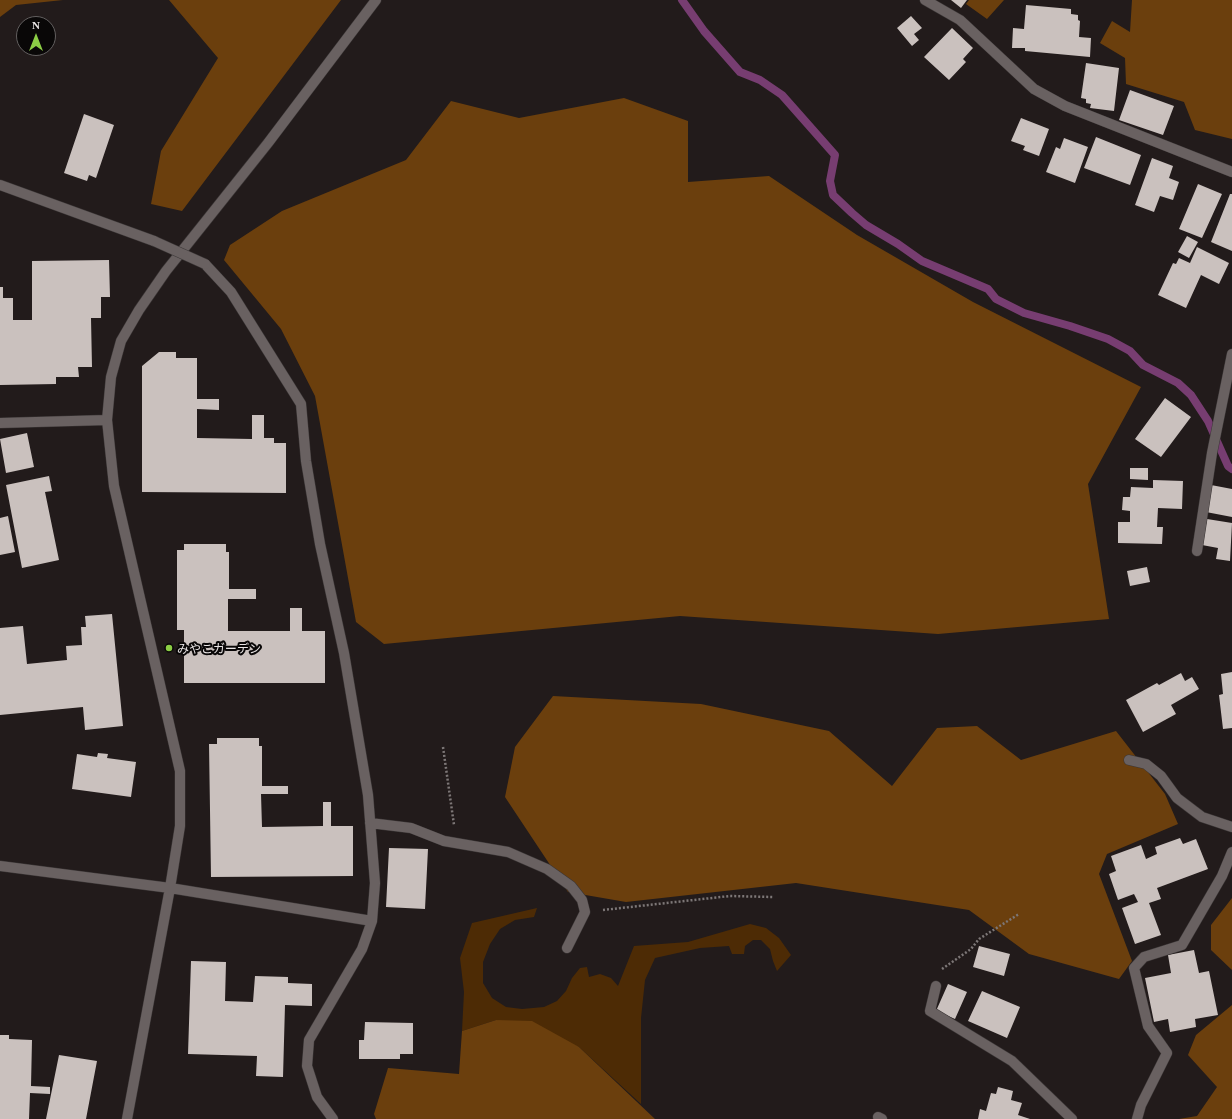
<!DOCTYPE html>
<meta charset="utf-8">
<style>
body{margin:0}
#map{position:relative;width:1232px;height:1119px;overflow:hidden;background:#221b1b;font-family:Georgia,serif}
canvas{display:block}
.north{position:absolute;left:16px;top:16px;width:40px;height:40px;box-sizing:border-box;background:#090707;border:1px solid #636060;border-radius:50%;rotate:0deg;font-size:11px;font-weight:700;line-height:16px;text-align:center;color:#e9e5e5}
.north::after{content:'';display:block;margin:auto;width:14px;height:18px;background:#8cce45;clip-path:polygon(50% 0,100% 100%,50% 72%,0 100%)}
</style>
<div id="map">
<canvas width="1232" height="1119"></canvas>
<div class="north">N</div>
</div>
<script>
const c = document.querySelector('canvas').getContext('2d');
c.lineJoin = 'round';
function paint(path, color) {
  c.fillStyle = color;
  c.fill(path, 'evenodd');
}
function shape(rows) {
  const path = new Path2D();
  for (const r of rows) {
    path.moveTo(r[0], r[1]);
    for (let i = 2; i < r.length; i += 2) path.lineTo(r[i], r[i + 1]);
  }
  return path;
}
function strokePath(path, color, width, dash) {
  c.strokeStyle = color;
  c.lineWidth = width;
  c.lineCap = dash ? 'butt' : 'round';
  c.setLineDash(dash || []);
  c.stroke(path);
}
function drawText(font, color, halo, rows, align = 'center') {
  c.font = font + ' Georgia,"Noto Sans JP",serif';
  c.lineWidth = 4;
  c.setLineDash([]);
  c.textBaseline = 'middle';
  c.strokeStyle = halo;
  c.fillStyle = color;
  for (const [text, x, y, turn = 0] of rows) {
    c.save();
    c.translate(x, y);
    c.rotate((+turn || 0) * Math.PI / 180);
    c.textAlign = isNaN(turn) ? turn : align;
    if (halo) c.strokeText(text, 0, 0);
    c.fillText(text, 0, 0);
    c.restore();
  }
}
const green = shape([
 [537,908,534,917,515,920,500,929,490,944,483,962,483,983,492,998,506,1007,522,1009,544,1007,557,1001,566,991,572,978,580,968,587,967,589,977,600,974,611,978,618,986,634,946,688,942,750,924,766,928,779,938,791,955,777,971,773,961,770,949,761,940,753,940,745,946,744,954,732,954,729,946,700,948,655,958,645,980,641,1018,641,1104,579,1047,496,1020,462,1031,464,992,460,958,472,923]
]);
const forest = shape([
 [0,0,63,0,16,5,0,17],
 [169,0,341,0,182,211,151,204,161,151,218,58],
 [969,0,1004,0,987,19,966,4],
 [1132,0,1232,0,1232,139,1195,130,1184,102,1126,84,1125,58,1100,43,1112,21,1130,32],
 [624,98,688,121,688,182,769,176,857,235,973,302,1141,387,1088,484,1109,619,938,634,680,616,384,644,356,622,315,396,281,329,224,260,230,245,282,211,406,160,451,101,519,118],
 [553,696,701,704,829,731,892,786,937,728,977,726,1021,760,1116,731,1165,794,1178,824,1107,854,1099,874,1132,961,1119,979,1029,954,969,910,796,883,626,902,568,892,505,797,515,747],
 [1232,898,1232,970,1211,950,1211,925],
 [1232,1005,1232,1119,1179,1119,1197,1116,1217,1087,1188,1055,1196,1035],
 [496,1020,532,1021,579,1047,655,1119,376,1119,374,1114,388,1068,459,1074,462,1031]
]);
const stream = shape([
 [682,0,704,31,740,72,760,80,782,95,835,155,830,181,833,195,852,213,866,225,898,244,922,261,988,289,996,299,1024,313,1070,326,1108,339,1130,351,1143,365,1178,383,1191,395,1208,421,1228,466,1232,469]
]);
const building = shape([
 [951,0,967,0,961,8],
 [1026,5,1071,9,1071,14,1078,15,1078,20,1080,21,1079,37,1091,38,1090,57,1025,51,1025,48,1012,48,1013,28,1024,29],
 [911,16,922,28,914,34,919,40,912,46,897,28],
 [952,28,973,48,963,59,966,62,949,80,924,57],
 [1086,63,1119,68,1114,111,1090,108,1091,104,1086,103,1086,99,1081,98],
 [1130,90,1174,106,1163,135,1119,120],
 [84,114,114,125,96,178,89,175,87,181,64,173],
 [1021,118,1049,129,1039,156,1023,150,1025,146,1011,141],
 [1096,137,1141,155,1130,185,1084,168],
 [1064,138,1088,147,1075,183,1046,172,1056,147,1060,149],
 [1152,158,1173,166,1169,178,1179,182,1173,200,1160,196,1154,212,1135,205],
 [1198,184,1222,194,1202,238,1179,229],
 [1230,194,1232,194,1232,251,1211,242],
 [1187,236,1198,242,1189,258,1178,252],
 [1197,247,1229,263,1219,284,1201,275,1186,308,1158,295,1173,263,1176,264,1179,258,1190,263],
 [109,260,110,297,101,297,101,318,91,318,92,367,78,367,79,377,56,377,56,384,0,385,0,287,3,287,3,298,13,298,13,320,32,320,32,261],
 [159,352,176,352,176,358,197,358,197,399,219,399,219,410,197,409,197,438,252,439,252,415,264,415,264,438,274,438,274,443,286,443,286,493,142,492,142,366],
 [1165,398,1191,417,1161,457,1135,439],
 [27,433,34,467,6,473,0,439],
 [1130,468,1148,468,1148,480,1130,479],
 [49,476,52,491,45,492,59,560,22,568,6,485],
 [1153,480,1183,481,1182,509,1158,508,1157,527,1163,527,1162,544,1118,543,1118,522,1130,522,1130,511,1122,510,1123,497,1130,497,1131,487,1153,488],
 [1211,485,1232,489,1232,517,1206,512],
 [8,516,15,552,0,555,0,518],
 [1207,519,1232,523,1230,561,1216,559,1218,548,1202,545],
 [184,544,226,544,226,552,229,552,229,589,256,589,256,599,228,599,228,631,290,631,290,608,302,608,302,631,325,631,325,683,184,683,184,630,177,630,177,550,184,550],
 [1147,567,1150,582,1130,586,1127,571],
 [112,614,123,726,85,730,83,707,0,715,0,628,23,626,27,664,67,660,66,646,82,645,81,627,86,627,85,616],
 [1232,672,1232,728,1223,729,1219,695,1223,694,1221,674],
 [1181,673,1185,681,1192,677,1199,689,1171,705,1176,714,1143,732,1126,700,1157,683,1159,685],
 [217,738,259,738,259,746,262,746,262,786,288,786,288,794,261,794,262,827,323,826,323,802,331,802,331,826,353,826,353,876,211,877,209,744,217,744],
 [98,753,108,754,107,758,136,762,131,797,72,789,77,754,97,757],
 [1180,838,1183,844,1196,839,1208,869,1157,888,1161,899,1149,903,1161,935,1135,944,1122,908,1138,902,1134,894,1118,900,1109,874,1116,871,1111,856,1141,845,1146,859,1157,854,1155,847],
 [389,848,428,849,425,909,386,907],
 [979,946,1010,954,1004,976,973,967],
 [1194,950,1199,973,1209,971,1218,1015,1195,1019,1196,1027,1170,1032,1168,1019,1154,1022,1145,978,1171,973,1168,955],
 [191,961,226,962,225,1001,253,1002,255,976,288,977,288,983,312,984,312,1006,285,1005,283,1077,256,1076,257,1056,188,1054],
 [948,984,967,992,955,1019,936,1011],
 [982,991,1020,1007,1007,1038,968,1021],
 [365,1022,413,1023,413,1054,400,1054,400,1059,359,1059,359,1040,364,1040],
 [0,1035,9,1035,9,1039,32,1040,31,1086,50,1087,50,1094,30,1093,29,1119,0,1119],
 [59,1055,97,1061,86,1119,46,1119],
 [998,1087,1013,1091,1011,1100,1022,1103,1018,1115,1030,1119,978,1119,980,1109,986,1111,991,1093,996,1094]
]);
const path = shape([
 [443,747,454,825],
 [603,910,730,896,773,897],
 [942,969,971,949,979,939,1019,914]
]);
const minor = shape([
 [925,0,960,20,1034,89,1065,106,1232,172],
 [0,185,154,241],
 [205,264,231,292,301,404,306,461,320,544,344,653,368,795,375,883,372,921,362,949,309,1040,307,1066,317,1097,333,1119],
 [0,423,107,420],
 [1197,551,1212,453,1232,354],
 [1129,760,1146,764,1161,776,1177,798,1202,817,1232,827],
 [370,823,411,828,444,841,508,852,547,869,571,886,582,900,585,912,567,948],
 [0,866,170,888,372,921],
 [936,986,930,1011,1012,1061,1072,1119],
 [878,1117,882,1119],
 [127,1119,170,888,180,826,180,771,114,486,107,420,111,377,121,341,139,310,166,271,268,143,376,0],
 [1137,1119,1141,1105,1167,1053,1148,1026,1134,968,1144,957,1182,945,1222,876,1232,852]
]);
const minorBridge = shape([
 [154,241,205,264]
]);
const markers = [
 [169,648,4,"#8cce45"]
];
const poiNames = [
 ["みやこガーデン",177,648]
];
paint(green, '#4d2b05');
paint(forest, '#6b3f0d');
strokePath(stream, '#773d71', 8);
paint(building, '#cac1be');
strokePath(minor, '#3c3737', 11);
strokePath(path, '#7d7777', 2.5, [2, 2]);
strokePath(minor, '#696161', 10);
strokePath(minorBridge, '#3c3737', 11, []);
strokePath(minorBridge, '#696161', 10);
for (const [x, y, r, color] of markers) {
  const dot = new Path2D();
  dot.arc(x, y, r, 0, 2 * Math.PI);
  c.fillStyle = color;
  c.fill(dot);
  strokePath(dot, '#090707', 1.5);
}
drawText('12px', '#e9e5e5', '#090707', poiNames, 'left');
</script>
